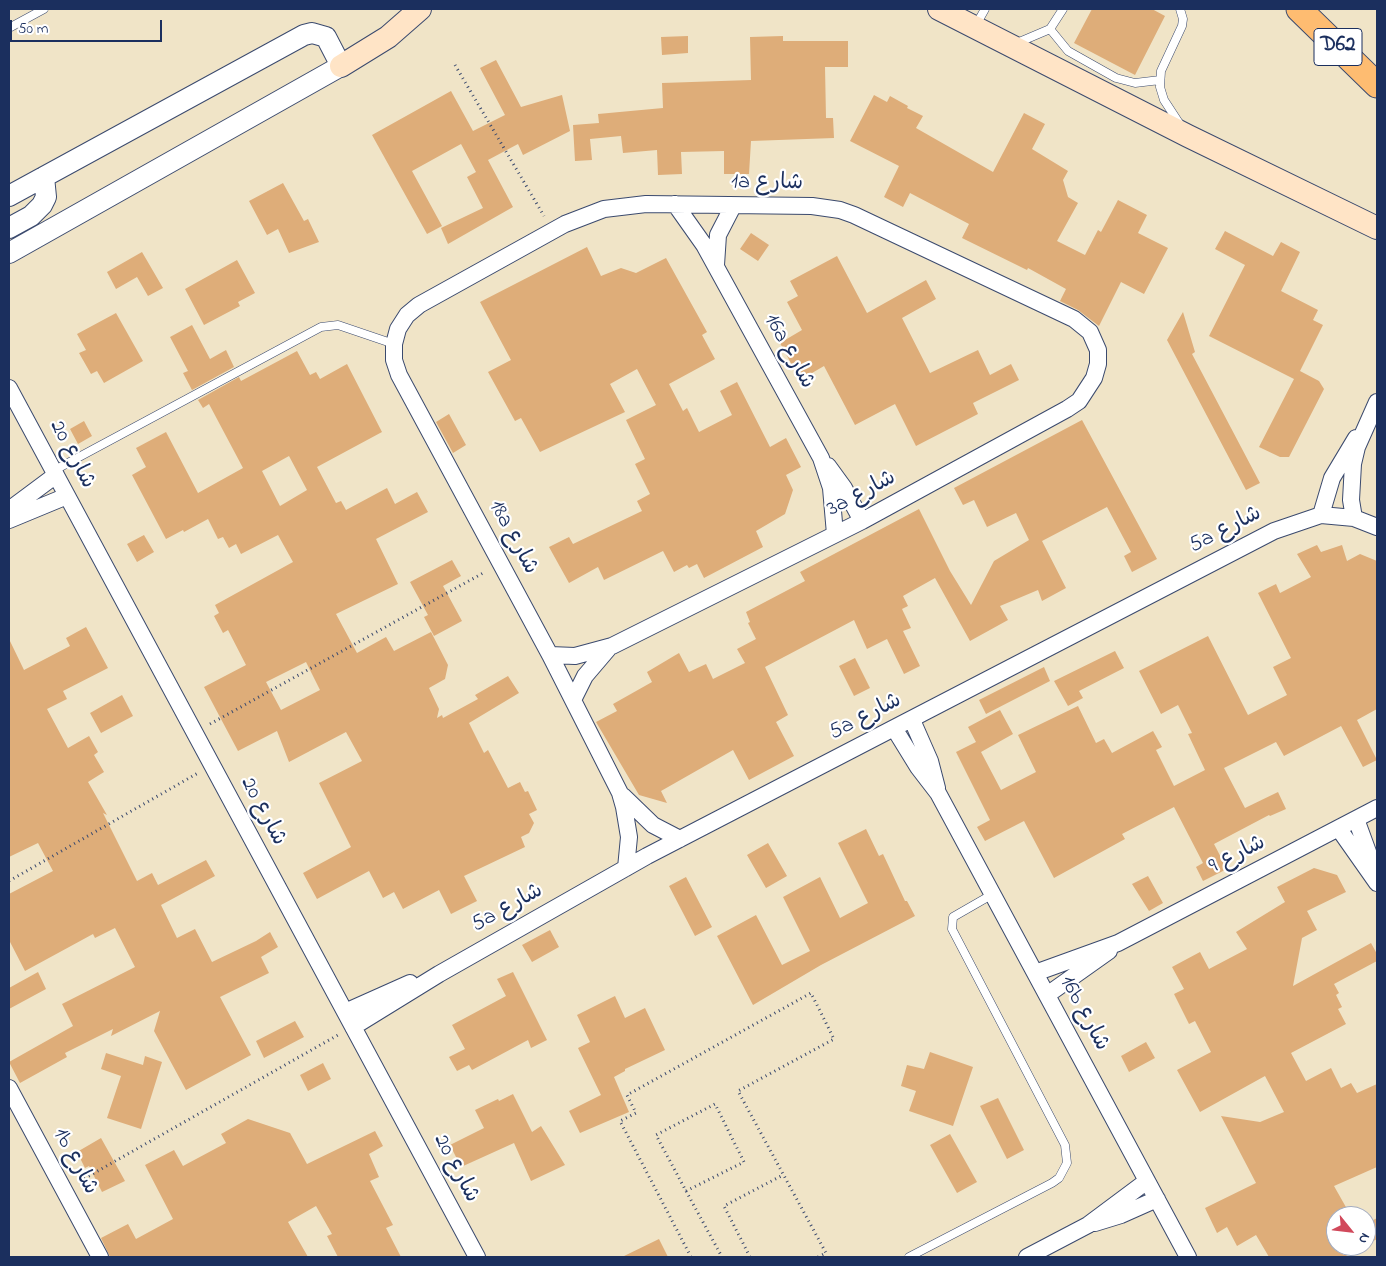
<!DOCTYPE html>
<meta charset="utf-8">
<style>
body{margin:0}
#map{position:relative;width:1386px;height:1266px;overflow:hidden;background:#f0e4c7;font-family:"Indie Flower",sans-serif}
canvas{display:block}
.frame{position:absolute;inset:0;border:10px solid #1b2f5e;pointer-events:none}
.north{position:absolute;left:1326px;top:1206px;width:50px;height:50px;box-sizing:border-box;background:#fff;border:1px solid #a4acbf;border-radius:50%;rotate:119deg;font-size:14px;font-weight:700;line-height:20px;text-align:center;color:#1b2f5e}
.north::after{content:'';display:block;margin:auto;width:18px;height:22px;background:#d1495b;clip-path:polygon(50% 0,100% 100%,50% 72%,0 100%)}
.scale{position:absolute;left:10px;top:20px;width:152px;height:22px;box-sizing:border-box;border:2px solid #1b2f5e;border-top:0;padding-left:6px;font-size:15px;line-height:18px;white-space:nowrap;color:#1b2f5e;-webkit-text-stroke:4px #fff;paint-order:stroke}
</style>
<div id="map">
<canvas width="1386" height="1266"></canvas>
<div class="frame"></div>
<div class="north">N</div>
<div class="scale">50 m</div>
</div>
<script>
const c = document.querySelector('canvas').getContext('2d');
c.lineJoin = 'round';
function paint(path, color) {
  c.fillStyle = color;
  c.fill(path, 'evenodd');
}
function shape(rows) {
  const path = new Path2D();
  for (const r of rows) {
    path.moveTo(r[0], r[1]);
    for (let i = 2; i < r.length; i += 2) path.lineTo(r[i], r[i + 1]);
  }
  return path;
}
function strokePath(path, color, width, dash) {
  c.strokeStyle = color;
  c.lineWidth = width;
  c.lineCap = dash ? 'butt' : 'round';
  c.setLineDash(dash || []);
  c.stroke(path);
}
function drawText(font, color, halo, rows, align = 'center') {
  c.font = font + ' "Indie Flower","Playpen Sans Arabic",sans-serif';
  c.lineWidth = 4.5;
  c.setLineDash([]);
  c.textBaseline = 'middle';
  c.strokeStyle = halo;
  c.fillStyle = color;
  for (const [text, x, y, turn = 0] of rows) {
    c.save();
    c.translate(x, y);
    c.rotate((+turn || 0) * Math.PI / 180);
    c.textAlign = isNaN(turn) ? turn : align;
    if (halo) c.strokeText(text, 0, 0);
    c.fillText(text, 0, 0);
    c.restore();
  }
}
const building = shape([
 [1092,9,1152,9,1165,16,1135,75,1074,43],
 [688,36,688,53,662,55,661,37],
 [783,36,783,41,848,41,848,67,825,67,826,118,833,118,834,138,751,141,749,174,724,174,724,151,681,152,682,174,658,175,657,150,623,153,621,136,590,139,592,160,575,161,573,125,599,123,598,114,663,108,662,83,751,80,750,37],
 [496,60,521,107,562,95,570,131,523,155,518,144,488,160,513,207,448,244,441,228,483,208,467,177,476,172,461,144,412,171,442,226,427,234,372,135,451,91,473,131,505,115,480,68],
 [874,95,887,102,890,96,908,106,907,108,923,116,916,128,993,172,1024,113,1045,124,1032,149,1068,171,1063,180,1068,197,1078,203,1057,241,1085,255,1098,230,1101,232,1118,200,1147,215,1138,233,1168,248,1144,294,1121,282,1099,326,1078,310,1060,301,1066,289,1028,268,1027,270,962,238,969,224,910,193,903,207,884,197,899,166,850,141],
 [283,183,304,221,308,219,319,242,289,253,278,229,267,235,249,201],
 [1225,231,1273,256,1281,242,1300,252,1281,291,1318,310,1313,320,1323,325,1300,371,1319,381,1324,389,1289,457,1280,457,1259,447,1294,379,1209,336,1245,265,1215,249],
 [751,233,769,245,758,261,740,249],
 [587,247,601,276,621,268,636,273,666,258,707,332,702,335,715,359,669,384,683,411,687,408,699,432,732,415,720,391,737,382,770,447,786,438,801,467,786,475,793,490,785,514,756,531,763,547,704,578,697,564,689,568,687,565,674,572,663,551,604,580,598,567,569,583,549,547,569,537,573,544,642,511,637,501,650,494,635,464,645,459,626,420,656,405,637,369,610,384,625,412,540,452,521,418,515,421,488,372,511,360,480,302],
 [142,252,163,288,148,296,137,277,116,289,107,272],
 [837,256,867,313,926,280,936,299,902,318,930,373,978,350,990,375,1011,364,1019,380,973,403,978,414,916,446,895,404,855,425,824,366,800,380,780,343,802,330,787,302,798,296,790,281],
 [237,260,255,293,238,302,240,306,204,325,185,289],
 [1183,312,1195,352,1192,354,1260,483,1246,490,1167,340],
 [116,313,143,361,104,383,97,371,91,374,79,353,86,350,77,334],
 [192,325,210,359,226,350,234,367,192,390,183,373,188,371,170,337],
 [297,351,310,375,316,372,320,379,347,364,382,432,317,467,336,503,341,501,346,510,387,488,395,504,417,492,428,512,376,539,398,584,336,614,357,653,386,637,394,651,431,632,448,665,445,679,429,688,439,709,437,718,442,715,443,718,478,699,475,695,508,676,519,693,469,723,484,753,488,750,508,788,520,782,525,792,528,791,537,810,529,814,534,823,529,833,521,837,525,847,464,876,477,901,451,914,439,890,403,909,394,892,383,898,369,871,317,899,303,873,351,847,319,783,362,761,346,732,289,762,277,731,238,751,204,687,246,665,228,630,223,633,214,616,219,613,215,605,293,562,278,535,241,554,236,544,229,548,223,537,218,539,208,519,184,532,183,530,166,539,132,475,146,467,136,448,166,432,198,493,243,468,209,404,203,408,198,400,239,377,241,381],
 [289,456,307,490,280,506,262,471],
 [306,662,320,690,281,710,266,682],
 [449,414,466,445,453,453,436,422],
 [1082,420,1157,559,1132,572,1124,556,1131,552,1107,507,1042,541,1066,588,1042,601,1038,590,1000,606,1008,620,970,641,935,578,903,596,908,606,902,609,911,628,903,631,920,666,904,674,887,639,867,649,854,620,765,667,788,715,776,722,794,756,749,780,733,750,661,791,667,803,639,795,596,722,617,711,613,704,652,682,647,672,679,653,689,672,706,664,713,679,745,663,737,649,756,639,748,623,750,622,746,612,805,581,800,572,919,509,950,571,971,605,994,561,1029,540,1016,513,987,527,974,500,963,505,954,488],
 [84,421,92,436,78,444,70,429],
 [144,535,154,552,137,562,127,544],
 [1317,545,1321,552,1342,545,1347,561,1360,554,1377,561,1377,709,1357,720,1377,760,1363,767,1341,726,1284,756,1276,742,1224,768,1245,808,1278,792,1286,809,1270,816,1269,815,1214,844,1227,869,1203,881,1196,867,1203,863,1174,807,1122,834,1125,839,1054,878,1024,821,985,841,977,827,990,820,956,752,976,742,968,727,1000,710,1013,734,981,752,1001,790,1036,772,1018,735,1078,706,1096,743,1104,739,1112,753,1153,731,1162,747,1156,750,1174,786,1205,770,1188,734,1192,733,1178,705,1161,714,1139,671,1208,636,1248,715,1287,695,1273,667,1291,658,1258,593,1276,584,1280,593,1311,577,1297,554],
 [452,560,461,576,443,586,462,621,434,636,424,617,428,615,410,582],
 [86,627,108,668,63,691,67,699,47,709,68,748,89,736,98,752,94,755,104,772,88,782,107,815,103,813,137,881,152,873,158,885,206,860,215,876,161,905,177,938,195,929,212,962,256,941,270,932,278,947,261,957,269,973,220,997,251,1055,186,1090,154,1031,160,1011,111,1036,113,1029,65,1053,67,1057,20,1083,9,1062,73,1026,62,1004,135,967,115,928,95,938,93,934,25,971,9,940,9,894,53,871,38,843,9,857,9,639,24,670,70,646,66,638],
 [1115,651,1124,668,1079,691,1083,698,1068,706,1054,681],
 [855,658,870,688,854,696,839,666],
 [1044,667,1050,681,986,714,979,700],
 [122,695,133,716,101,733,90,713],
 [866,829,879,856,883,854,905,901,907,901,915,916,821,965,753,1005,717,936,756,915,782,965,810,951,783,897,820,877,840,918,868,903,838,843],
 [768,843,787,876,766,888,747,855],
 [1314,868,1337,875,1346,892,1307,911,1317,930,1302,938,1293,986,1371,943,1377,954,1377,961,1334,984,1339,993,1336,995,1342,1007,1338,1009,1346,1024,1291,1053,1306,1081,1331,1068,1341,1088,1351,1083,1357,1093,1377,1084,1377,1167,1334,1186,1351,1216,1336,1216,1336,1246,1364,1246,1344,1257,1269,1257,1256,1235,1237,1246,1227,1227,1217,1233,1205,1208,1256,1183,1221,1116,1260,1122,1284,1112,1265,1076,1200,1112,1177,1070,1211,1052,1195,1021,1189,1024,1174,994,1184,989,1172,967,1200,952,1209,969,1247,949,1236,932,1285,902,1277,887],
 [1148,876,1163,903,1149,911,1132,884],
 [686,877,712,927,695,936,669,886],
 [550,930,559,947,532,962,522,945],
 [38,972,46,989,9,1009,9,988],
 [513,972,547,1040,531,1048,528,1040,472,1070,469,1065,457,1071,449,1057,465,1049,452,1025,506,996,497,979],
 [615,996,625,1018,645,1008,665,1050,625,1069,625,1071,614,1077,629,1112,580,1133,569,1111,601,1095,578,1048,590,1042,577,1015],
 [295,1021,304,1037,264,1058,256,1041],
 [1146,1042,1155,1058,1129,1072,1121,1056],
 [930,1052,973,1067,953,1126,909,1111,916,1091,901,1086,907,1065,924,1069],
 [106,1053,143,1065,145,1056,162,1062,141,1129,107,1118,121,1076,101,1069],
 [323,1063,331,1079,308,1091,300,1075],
 [513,1094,532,1132,541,1126,565,1165,531,1181,514,1143,461,1167,450,1145,484,1128,475,1110,498,1099,499,1101],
 [998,1098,1024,1150,1007,1159,980,1106],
 [248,1119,290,1133,307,1164,375,1131,383,1146,369,1154,379,1177,370,1181,393,1225,386,1228,401,1257,338,1257,327,1236,332,1234,316,1206,288,1222,308,1257,110,1257,101,1238,128,1224,136,1239,173,1219,145,1165,174,1150,183,1166,226,1143,221,1134],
 [950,1134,977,1182,957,1193,930,1145],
 [101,1138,125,1181,102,1192,89,1166,85,1168,77,1152],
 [1377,1218,1377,1239,1366,1245,1366,1224],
 [659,1239,668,1257,622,1257]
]);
const path = shape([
 [455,65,544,216],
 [210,724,485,572],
 [9,881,198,773],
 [80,1181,338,1035],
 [686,1191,744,1162,715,1104,656,1135,686,1191,722,1257],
 [691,1257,620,1121,636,1113,627,1095,811,993,834,1039,738,1091,826,1253,818,1257],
 [750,1257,724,1206,783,1175]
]);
const service = shape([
 [1180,9,1183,19,1182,26,1161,71,1160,87,1164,100,1181,126],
 [976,25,985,9],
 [9,28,44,9],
 [1050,29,1068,51,1116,78,1135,83,1160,80],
 [1017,43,1050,29,1063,9],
 [53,471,321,327,338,325,394,344],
 [909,1257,1052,1183,1059,1178,1067,1163,1065,1145,952,929,953,917,993,894]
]);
const minor = shape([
 [675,204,704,245,821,458,831,488,835,534],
 [716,265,718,235,733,206],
 [9,388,477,1257],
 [828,466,844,488,862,521],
 [9,510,56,475],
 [1321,515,1332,478,1356,438],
 [1354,518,1351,500,1353,464,1357,447,1377,402],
 [9,520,67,496],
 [550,655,575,656,612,646,862,521,1067,409,1079,401,1094,378,1098,364,1098,350,1090,332,1074,319,854,215,840,210,812,206,646,204,604,209,565,224,419,305,407,315,398,329,394,344,394,360,399,375,550,655,620,793,624,807,629,837,626,868],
 [573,700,585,676,608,649],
 [912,720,930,761,937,788],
 [894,728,918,767,938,793,1188,1257],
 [623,796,653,825,680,839],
 [1356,819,1375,871],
 [1339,829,1377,883],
 [1035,973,1118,943,1377,808],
 [1047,995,1109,951],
 [345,1012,410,983],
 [353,1027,439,974,647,856,1274,531,1321,515,1354,518,1377,527],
 [9,1088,100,1257],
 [1095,1223,1121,1215,1157,1199],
 [1027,1257,1088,1225,1147,1181]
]);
const tertiary = shape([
 [9,196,304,35,312,33,326,37,341,66,9,253],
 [9,228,31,216,42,205,46,197,44,177]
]);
const secondary = shape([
 [939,9,1188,136,1377,228],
 [341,66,388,37,420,9]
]);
const primary = shape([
 [1299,9,1377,85]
]);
const shields = [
 [1338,47,48]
];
const shieldNames = [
 ["D62",1338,47]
];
const streetNames = [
 ["1a شارع",767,184,1],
 ["16a شارع",788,352,61],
 ["شارع 20",71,455,62],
 ["3a شارع",862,495,-28],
 ["5a شارع",1226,531,-27],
 ["18a شارع",512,538,62],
 ["5a شارع",866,718,-27],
 ["شارع 20",262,812,62],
 ["شارع 9",1238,856,-27],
 ["5a شارع",508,909,-29],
 ["16b شارع",1083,1014,62],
 ["1b شارع",74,1162,62],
 ["شارع 20",455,1169,62]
];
paint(building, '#dead79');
strokePath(service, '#3b4a6e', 9);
strokePath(minor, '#3b4a6e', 18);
strokePath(tertiary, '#3b4a6e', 22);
strokePath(secondary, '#3b4a6e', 24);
strokePath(primary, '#3b4a6e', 27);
strokePath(path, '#3b4a6e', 3, [1, 4]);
strokePath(service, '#fff', 8);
strokePath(minor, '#fff', 16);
strokePath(tertiary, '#fff', 20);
strokePath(secondary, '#ffe4c6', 22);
strokePath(primary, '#febc71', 25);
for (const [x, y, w] of shields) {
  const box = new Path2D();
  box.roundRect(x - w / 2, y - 18.5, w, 37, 4);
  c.fillStyle = '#fff';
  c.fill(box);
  strokePath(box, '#1b2f5e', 1);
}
drawText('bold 21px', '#1b2f5e', null, shieldNames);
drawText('22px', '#1b2f5e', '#fff', streetNames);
</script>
